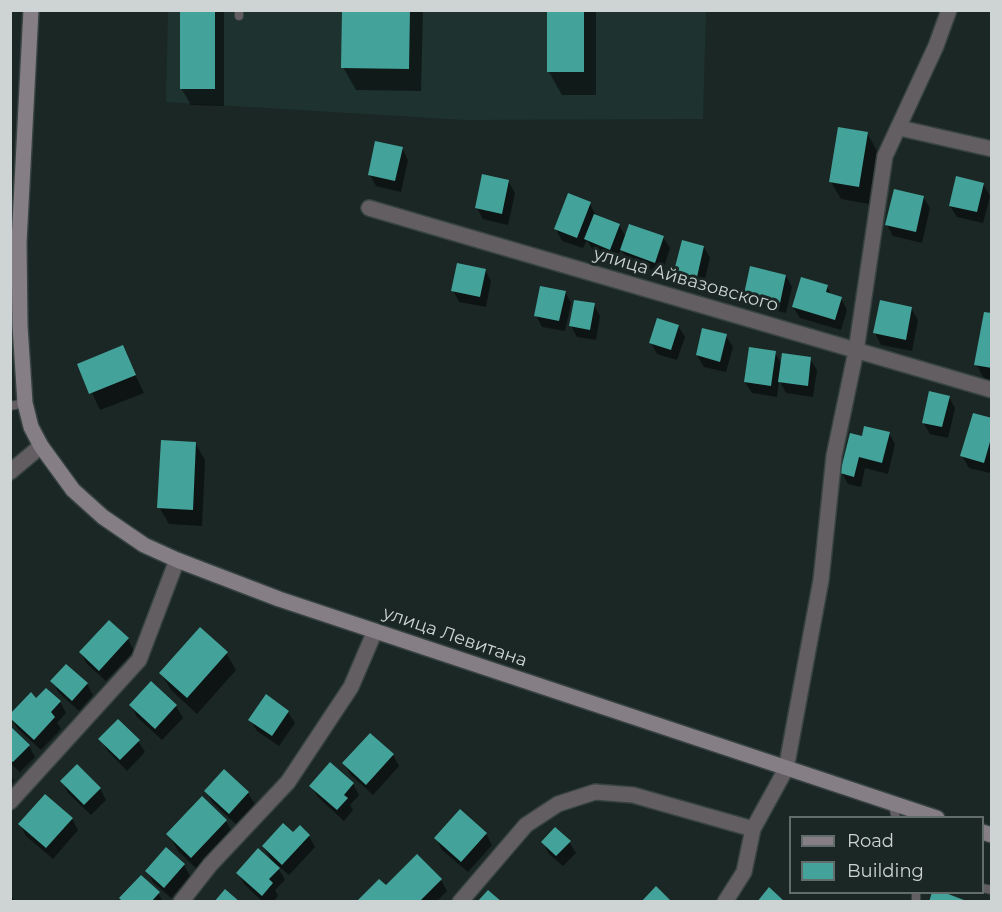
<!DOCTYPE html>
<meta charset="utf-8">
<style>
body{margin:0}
#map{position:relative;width:1002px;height:912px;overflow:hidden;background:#1a2725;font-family:Montserrat,sans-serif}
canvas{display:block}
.frame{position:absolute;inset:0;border:12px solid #cdd4d3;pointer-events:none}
.legend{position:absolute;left:789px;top:816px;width:195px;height:78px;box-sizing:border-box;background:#1a2725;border:2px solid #626c6b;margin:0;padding:8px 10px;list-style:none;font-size:18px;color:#cdd4d3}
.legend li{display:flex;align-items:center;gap:12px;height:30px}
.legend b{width:30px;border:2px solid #626c6b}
</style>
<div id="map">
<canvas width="1002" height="912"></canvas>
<div class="frame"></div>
<ul class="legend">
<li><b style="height:8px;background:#857f85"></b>Road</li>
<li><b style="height:16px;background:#43a299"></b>Building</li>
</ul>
</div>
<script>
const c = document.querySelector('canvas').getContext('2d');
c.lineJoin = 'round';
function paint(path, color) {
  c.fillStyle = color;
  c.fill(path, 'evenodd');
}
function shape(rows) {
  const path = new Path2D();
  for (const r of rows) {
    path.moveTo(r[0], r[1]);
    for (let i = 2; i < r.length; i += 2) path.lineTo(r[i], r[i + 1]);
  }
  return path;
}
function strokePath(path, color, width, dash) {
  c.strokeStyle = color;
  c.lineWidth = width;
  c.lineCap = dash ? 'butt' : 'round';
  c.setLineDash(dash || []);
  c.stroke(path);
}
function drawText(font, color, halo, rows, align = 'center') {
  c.font = font + ' Montserrat,sans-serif';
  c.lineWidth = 6;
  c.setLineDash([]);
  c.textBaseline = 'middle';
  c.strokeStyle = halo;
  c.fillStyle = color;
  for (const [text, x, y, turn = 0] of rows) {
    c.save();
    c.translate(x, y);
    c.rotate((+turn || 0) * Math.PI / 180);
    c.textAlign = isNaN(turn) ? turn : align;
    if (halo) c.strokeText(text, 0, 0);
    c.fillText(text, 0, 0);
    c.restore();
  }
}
const built = shape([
 [168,11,706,11,703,119,465,120,166,102]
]);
const shadow = shape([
 [182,10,224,10,224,106,191,105,181,88],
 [344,10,423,10,421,91,356,90,343,67],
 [548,10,596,10,596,95,562,95,549,72],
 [867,133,877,151,869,204,841,199,831,182],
 [402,148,408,160,401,192,376,186,370,175],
 [508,181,515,193,508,225,483,219,477,208],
 [983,184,990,196,983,223,957,217,950,206],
 [923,197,930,208,922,243,893,236,887,225],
 [590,204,596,215,619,225,626,237,663,237,670,248,662,273,628,262,621,249,617,260,593,251,587,240,583,248,562,241,556,229],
 [704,247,710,258,703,287,682,282,676,271],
 [485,270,491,281,486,307,459,302,453,290],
 [786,276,792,287,786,313,752,305,745,294],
 [827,287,832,296,841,298,847,310,841,330,800,318,793,307],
 [565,292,571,303,565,331,542,327,536,315],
 [594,305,600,316,596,340,577,337,571,326],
 [911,308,918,320,912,351,881,345,875,333],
 [992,315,992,383,986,382,976,364],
 [678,326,685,337,677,360,657,354,651,343],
 [726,336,733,347,726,372,704,367,697,355],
 [122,347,144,393,100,410,79,365],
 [775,353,782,365,810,359,817,370,813,397,786,393,779,380,777,397,752,393,745,382],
 [949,397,955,408,948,438,930,434,923,422],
 [992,419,992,467,990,473,969,468,962,456],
 [889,433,895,444,888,474,865,468,861,487,848,484,842,473,863,438],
 [195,443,205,460,202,526,169,524,159,507],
 [128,639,134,651,106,681,87,664,81,653],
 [226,653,236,670,197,714,171,690,161,673],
 [52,682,87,684,93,695,79,711,59,693],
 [151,683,176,706,183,718,162,740,137,717,131,705],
 [37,700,60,702,66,713,57,723,61,729,41,750,17,728,11,717],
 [288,712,295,723,279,746,257,731,250,720],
 [10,728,29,746,35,757,20,772,10,763],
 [100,739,138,741,145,752,127,771,107,750],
 [393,755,399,766,373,795,350,774,344,763],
 [224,771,248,793,255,804,236,824,213,803,206,791],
 [10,774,14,781,10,786],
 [62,782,100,788,106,800,91,815,68,793],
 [353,784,359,795,350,805,353,810,344,821,318,797,311,786],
 [72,819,78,830,53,859,26,836,20,824],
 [226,821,235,838,202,874,178,851,168,834],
 [486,834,492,845,468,872,442,850,436,838],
 [293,835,309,836,315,847,289,875,276,864,285,880,275,890,278,896,273,902,263,902,244,884,238,873,273,863,263,846],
 [543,842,569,842,576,853,563,866,549,854],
 [184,865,190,876,171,898,153,882,147,871],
 [441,880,447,891,436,902,358,902,386,887],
 [10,893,15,902,10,902],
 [158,893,163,902,123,902]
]);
const building = shape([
 [180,10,215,10,215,89,180,89],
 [342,10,410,10,409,69,341,68],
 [547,10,584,10,584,72,547,72],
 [838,127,868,132,859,187,829,182],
 [375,141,403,147,395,181,368,175],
 [482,174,509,180,502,214,475,208],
 [956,176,984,183,977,212,949,206],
 [894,189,924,196,916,232,885,225],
 [568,193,591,202,577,238,554,229],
 [594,214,620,224,610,250,584,239],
 [629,224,664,236,655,263,620,250],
 [682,240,704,246,697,277,674,271],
 [457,263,486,269,480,297,451,291],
 [750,266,786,275,780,303,744,294],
 [801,277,828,285,826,292,842,297,835,320,792,307],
 [540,286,566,291,559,321,534,316],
 [574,300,595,303,590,330,569,326],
 [880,300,912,307,906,340,873,333],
 [984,312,992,313,992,368,974,365],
 [657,318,679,325,671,350,649,343],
 [702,328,727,334,720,362,696,355],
 [123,345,136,375,89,394,77,364],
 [749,347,776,351,771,386,744,382],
 [782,353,811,357,808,386,778,382],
 [929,391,950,396,942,427,922,423],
 [973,413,992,418,992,435,984,463,960,456],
 [864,426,890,432,882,463,859,457,854,477,840,473,850,433,862,436],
 [161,440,196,442,193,510,157,508],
 [109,620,129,638,99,671,79,652],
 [200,627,228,652,187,698,159,673],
 [66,664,88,683,72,701,50,681],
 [151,681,177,705,155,729,129,705],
 [46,688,61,701,51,712,55,717,34,740,10,718,10,714,31,692,36,698],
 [266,694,289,711,272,736,248,720],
 [118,719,140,740,120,760,98,739],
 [10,726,30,745,13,762,10,760],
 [370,733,394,754,366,785,342,763],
 [330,762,354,783,344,795,348,798,337,810,309,786],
 [77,764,101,788,84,805,60,781],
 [224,769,249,792,229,814,204,791],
 [45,794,73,818,46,848,18,824],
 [202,796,227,820,191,858,166,834],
 [460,809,487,833,461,862,434,838],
 [283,823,293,832,300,825,310,835,282,865,262,846],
 [555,827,571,841,556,856,541,842],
 [166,847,185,864,164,888,145,871],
 [258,848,280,868,269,879,273,883,262,896,236,873],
 [417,854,442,879,419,902,356,902,379,879,386,885],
 [141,875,160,892,151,902,123,902,119,898],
 [656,886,672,902,641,902],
 [769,887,785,902,757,902],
 [225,889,240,902,214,902],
 [488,890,502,902,477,902],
 [932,892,943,892,969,902,929,902]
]);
const lane = shape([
 [239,16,239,10],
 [10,406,25,403],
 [892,803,896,818],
 [982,888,992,890],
 [916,902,916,892]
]);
const street = shape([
 [900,128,992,149],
 [369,208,992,390],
 [10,472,41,446],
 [10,802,139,660,177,560],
 [181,902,210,865,288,782,351,687,375,631],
 [460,902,526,825,558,804,595,792,633,795,753,829],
 [725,902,744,872,753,829,786,769,821,580,834,456,856,351,885,156,936,46,949,10]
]);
const secondary = shape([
 [31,10,19,242,20,326,25,403,31,427,41,446,73,490,103,517,144,545,177,560,279,599,937,818],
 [982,832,992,835]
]);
const streetNames = [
 ["улица Айвазовского",686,280,16],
 ["улица Левитана",455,637,19]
];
paint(built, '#1e322f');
paint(shadow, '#0007');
paint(building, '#43a299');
strokePath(lane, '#374341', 10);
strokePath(street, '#374341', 18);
strokePath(secondary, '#374341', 18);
strokePath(lane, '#625e62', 8);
strokePath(street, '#625e62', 15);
strokePath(secondary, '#857f85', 15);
drawText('18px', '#cdd4d3', '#1a2725', streetNames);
</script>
